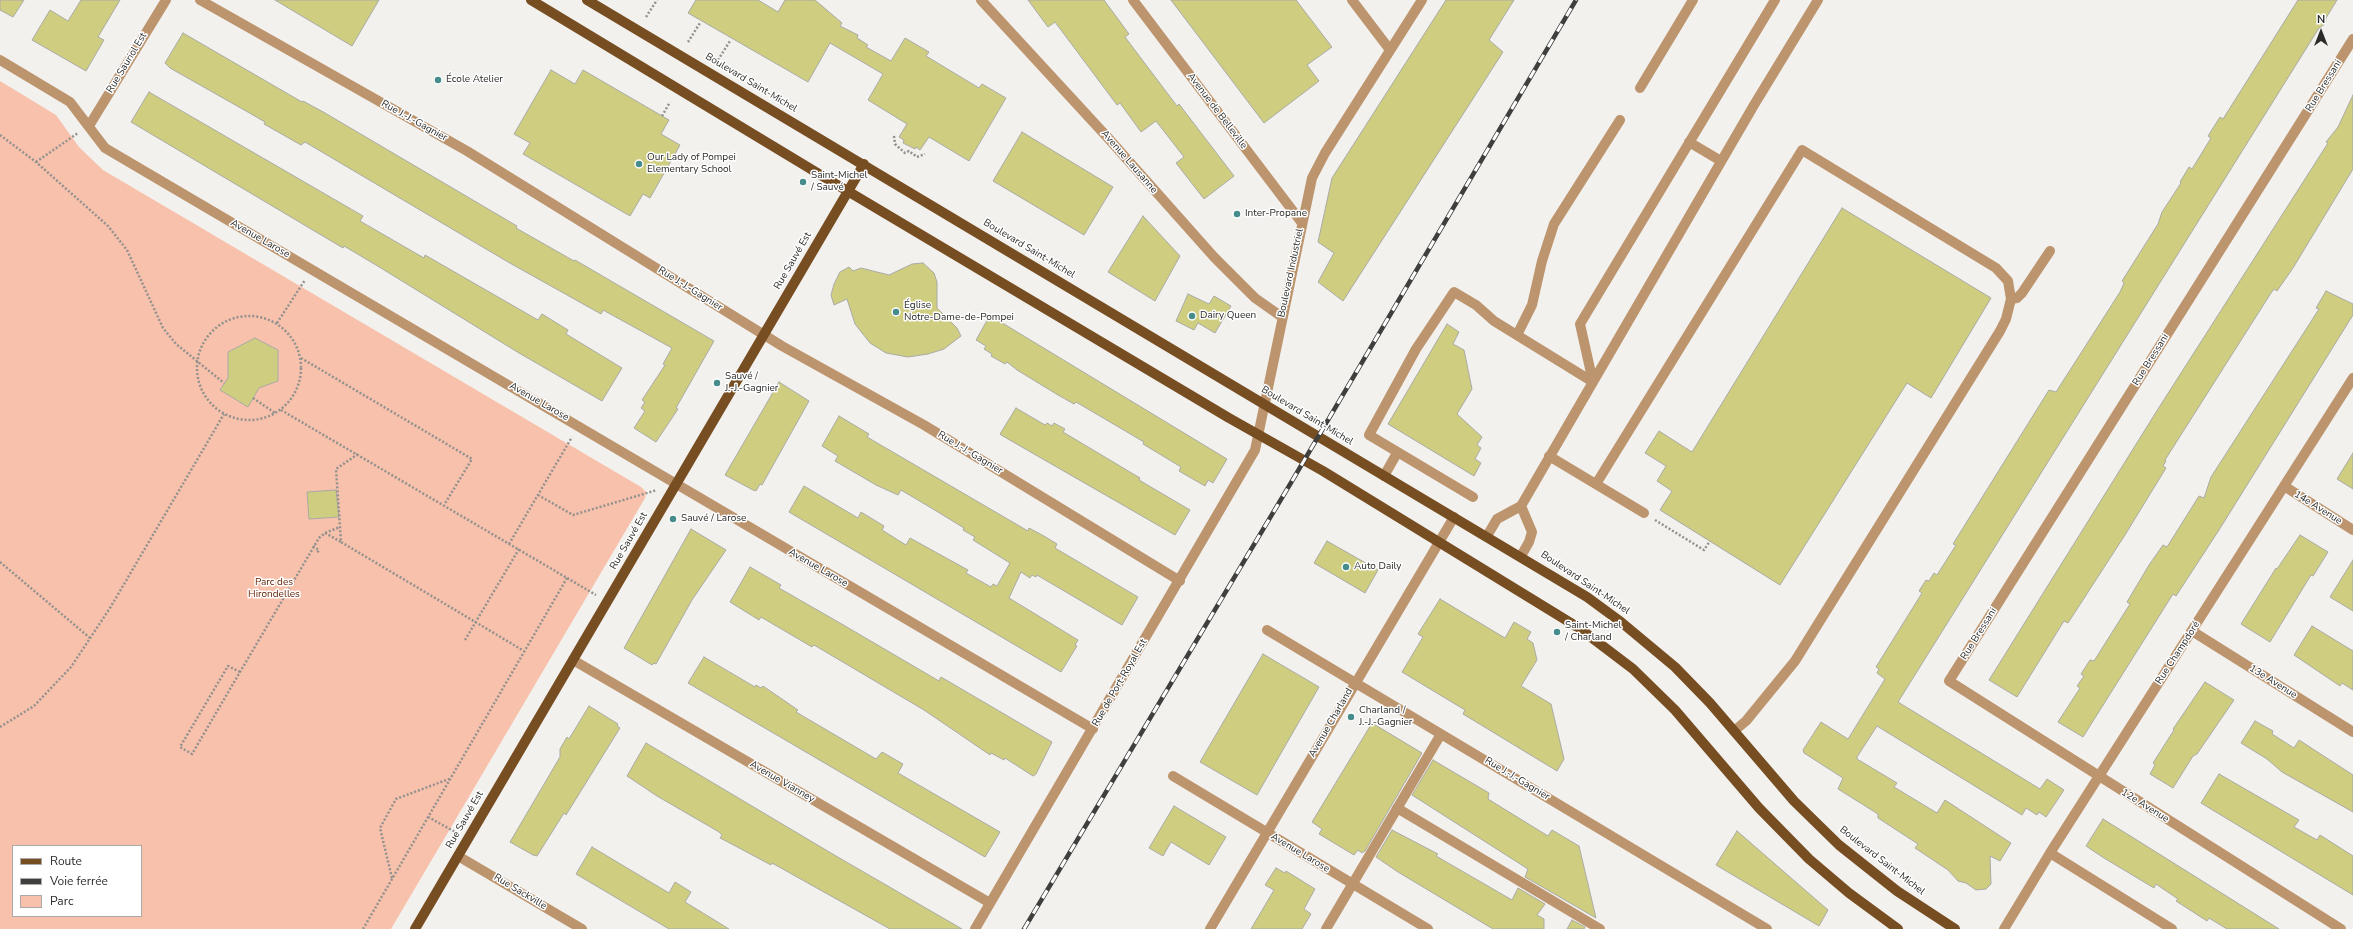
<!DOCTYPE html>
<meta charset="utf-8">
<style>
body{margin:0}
#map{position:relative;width:2353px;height:929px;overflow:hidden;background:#f3f1ed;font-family:"Nunito Sans",sans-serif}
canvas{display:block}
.legend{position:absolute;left:12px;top:845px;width:130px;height:72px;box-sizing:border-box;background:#fff;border:1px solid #aaaaa9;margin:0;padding:5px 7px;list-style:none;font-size:12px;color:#2a2a28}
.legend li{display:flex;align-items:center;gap:8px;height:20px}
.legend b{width:20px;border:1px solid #aaaaa9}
.north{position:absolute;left:2301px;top:12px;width:40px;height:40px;-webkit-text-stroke:3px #fff;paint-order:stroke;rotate:0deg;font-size:11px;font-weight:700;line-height:16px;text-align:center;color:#2a2a28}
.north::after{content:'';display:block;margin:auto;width:14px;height:18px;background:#2a2a28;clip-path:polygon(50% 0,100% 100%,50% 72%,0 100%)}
</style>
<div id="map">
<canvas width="2353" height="929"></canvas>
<ul class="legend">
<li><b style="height:5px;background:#774d22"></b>Route</li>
<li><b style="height:5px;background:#3f3f3d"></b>Voie ferrée</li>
<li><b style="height:11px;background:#f8c1ac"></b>Parc</li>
</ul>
<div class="north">N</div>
</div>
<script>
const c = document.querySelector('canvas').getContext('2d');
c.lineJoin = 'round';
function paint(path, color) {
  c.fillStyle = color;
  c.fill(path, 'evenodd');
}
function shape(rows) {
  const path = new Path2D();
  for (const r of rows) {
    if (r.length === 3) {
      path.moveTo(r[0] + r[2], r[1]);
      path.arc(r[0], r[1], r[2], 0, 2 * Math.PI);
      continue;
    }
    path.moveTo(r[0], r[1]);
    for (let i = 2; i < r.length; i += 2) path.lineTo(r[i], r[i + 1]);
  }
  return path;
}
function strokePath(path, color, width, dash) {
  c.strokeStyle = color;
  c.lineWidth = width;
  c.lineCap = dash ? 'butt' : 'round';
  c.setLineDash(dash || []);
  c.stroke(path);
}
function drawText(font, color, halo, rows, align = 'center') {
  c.font = font + ' "Nunito Sans",sans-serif';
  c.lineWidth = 3;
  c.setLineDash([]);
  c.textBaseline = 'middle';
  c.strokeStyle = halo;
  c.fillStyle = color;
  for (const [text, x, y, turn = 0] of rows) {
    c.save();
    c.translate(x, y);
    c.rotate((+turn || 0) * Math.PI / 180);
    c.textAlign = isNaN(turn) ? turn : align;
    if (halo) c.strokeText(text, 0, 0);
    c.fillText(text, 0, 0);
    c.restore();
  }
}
const green = shape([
 [0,81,56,115,79,147,103,170,641,487,646,492,645,498,391,929,0,929],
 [13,846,141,846,141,916,13,916]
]);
const building = shape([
 [0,0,24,0,13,17,0,10,0,0],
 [81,0,120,0,98,37,104,40,86,71,32,40,50,10,68,21,81,0],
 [275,0,379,0,352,46,275,0],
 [696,0,758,0,778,12,785,0,815,0,842,23,840,26,858,35,857,38,868,45,866,47,891,61,905,38,929,52,926,56,979,88,982,84,1006,98,969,161,929,137,920,150,916,147,915,149,903,143,904,140,899,137,907,124,868,100,883,74,830,43,808,82,688,13,696,0],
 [1028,0,1104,0,1129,34,1125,37,1177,106,1179,104,1234,176,1204,199,1176,163,1184,157,1156,121,1141,132,1120,103,1117,105,1055,22,1048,27,1028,0],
 [1171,0,1296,0,1332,47,1307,65,1319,81,1264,123,1171,0],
 [1446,0,1514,0,1489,40,1503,52,1343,301,1318,282,1334,253,1318,242,1332,178,1446,0],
 [2298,0,2337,0,2326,18,2325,24,2319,28,1898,702,2040,789,2047,779,2064,790,2046,817,2039,812,2037,815,2026,808,2022,815,1877,726,1857,757,1857,759,1897,783,1894,787,1937,813,1945,800,2011,843,2000,861,1990,856,1991,884,1986,889,1976,890,1966,883,1958,881,1948,870,1915,848,1918,844,1878,818,1878,814,1838,789,1843,778,1804,753,1803,750,1821,722,1848,739,1885,679,1877,673,1879,669,1876,667,1922,593,1919,591,1926,580,1929,581,1934,573,1937,575,1956,545,1953,544,2049,390,2056,392,2120,292,2124,283,2122,281,2158,224,2162,212,2181,183,2180,182,2189,167,2192,169,2211,138,2208,136,2220,117,2223,119,2298,0],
 [183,33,302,102,303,101,325,113,517,226,516,228,574,261,575,260,714,341,676,408,678,409,656,442,634,428,645,411,641,408,645,402,642,400,665,365,663,364,672,348,603,310,601,314,508,262,305,142,301,145,264,124,265,122,253,115,170,68,165,63,183,33],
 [551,70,575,84,583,70,669,120,661,134,680,145,650,198,643,194,630,216,523,154,530,143,514,134,551,70],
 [149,92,363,216,360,221,424,258,425,255,538,320,542,314,568,330,566,334,622,368,602,401,519,353,376,265,344,246,343,248,131,122,149,92],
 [2353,95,2353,169,2293,268,2277,291,2274,289,2271,293,2165,460,2166,461,2163,466,2166,468,2125,535,2068,623,2064,621,2017,697,1989,680,2158,409,2328,143,2326,142,2338,127,2353,95],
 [1022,132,1113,187,1084,235,993,181,1022,132],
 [1842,208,1991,298,1931,398,1907,383,1780,585,1660,510,1672,491,1657,481,1666,466,1645,453,1659,431,1692,452,1842,208],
 [1143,216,1180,256,1155,301,1108,272,1143,216],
 [923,263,934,273,937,282,937,308,957,328,961,336,944,349,928,354,908,357,886,353,870,343,855,324,847,299,834,305,831,295,834,284,840,272,849,267,853,271,861,268,889,275,912,264,923,263],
 [2326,291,2353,304,2353,315,2219,530,2176,596,2173,594,2083,737,2058,722,2080,688,2077,686,2084,676,2081,674,2090,660,2094,661,2130,604,2127,602,2149,565,2163,545,2167,547,2199,496,2204,498,2211,477,2319,309,2316,308,2326,291],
 [1188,294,1209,304,1214,296,1231,306,1215,333,1198,323,1194,330,1176,321,1188,294],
 [989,317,1004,324,1227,459,1213,483,1208,480,1205,486,1179,471,1181,467,1143,444,1144,442,1076,402,1074,404,1058,395,1017,370,1007,362,1005,364,991,356,992,354,984,349,986,346,976,340,989,317],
 [1447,324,1459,332,1453,344,1464,350,1472,389,1457,414,1482,437,1477,445,1481,448,1475,459,1481,463,1474,476,1388,424,1447,324],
 [255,338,278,350,278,381,259,388,248,407,220,390,228,378,228,352,255,338],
 [779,382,809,401,762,485,760,484,756,491,753,490,725,475,779,382],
 [1016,408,1045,425,1047,423,1052,426,1054,423,1065,429,1063,432,1140,478,1139,480,1190,510,1175,535,1001,435,1000,434,1016,408],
 [839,416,869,434,867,437,1028,531,1029,528,1044,536,1057,544,1055,548,1138,597,1122,625,1037,575,1036,577,1032,575,1030,578,1021,572,1009,598,1078,640,1075,645,1077,646,1061,672,789,512,804,486,858,518,861,512,884,526,882,530,906,545,910,538,968,570,966,573,991,587,993,584,997,586,1010,563,973,540,975,537,963,530,964,528,933,509,901,490,898,495,876,485,835,461,838,456,822,446,839,416],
 [2353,453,2353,489,2337,479,2353,453],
 [336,490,339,517,309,519,307,492,336,490],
 [691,529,726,550,692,600,656,664,654,663,652,665,624,648,691,529],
 [2300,535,2328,552,2313,576,2311,575,2270,642,2241,624,2276,568,2277,569,2300,535],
 [1327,541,1378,570,1365,593,1314,563,1327,541],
 [2353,560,2353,611,2330,597,2353,560],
 [750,567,781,585,779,588,840,623,939,681,941,677,1052,742,1036,774,1033,776,1005,758,1004,760,991,753,990,755,924,710,814,645,812,647,761,617,759,620,730,602,750,567],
 [1440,599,1505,638,1514,622,1531,632,1527,639,1533,643,1537,660,1521,686,1551,704,1564,759,1557,771,1463,714,1465,710,1402,672,1423,637,1418,634,1440,599],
 [2312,626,2353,651,2353,690,2342,683,2340,686,2294,655,2312,626],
 [1263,654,1319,687,1257,795,1200,762,1263,654],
 [704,657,755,687,756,685,761,688,763,686,798,710,796,712,876,759,882,752,903,764,898,773,1000,832,985,857,688,683,704,657],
 [2205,682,2234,700,2197,754,2193,756,2173,788,2150,774,2155,765,2153,763,2174,730,2173,729,2205,682],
 [589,706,618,724,617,726,620,728,566,815,564,813,537,856,533,855,510,842,560,757,560,749,567,737,569,739,589,706],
 [2255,721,2273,731,2272,734,2294,748,2299,740,2353,775,2353,812,2282,772,2267,759,2241,743,2255,721],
 [1372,723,1422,753,1365,851,1362,853,1358,850,1354,855,1319,834,1322,829,1312,822,1372,723],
 [646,743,836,856,962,929,890,929,772,863,771,865,726,841,720,838,722,835,719,832,657,796,627,776,646,743],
 [1433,760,1489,793,1488,799,1548,836,1552,830,1579,846,1596,918,1525,877,1528,869,1412,795,1433,760],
 [2219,774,2299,820,2294,827,2317,840,2320,835,2353,856,2353,895,2201,803,2219,774],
 [1174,806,1226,837,1209,865,1171,842,1163,856,1149,848,1174,806],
 [2103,819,2140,842,2279,929,2227,929,2209,918,2207,921,2176,901,2178,899,2156,884,2154,888,2104,858,2086,846,2103,819],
 [1392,830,1438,854,1436,856,1512,900,1518,888,1545,904,1537,915,1544,919,1544,929,1493,929,1398,872,1376,857,1392,830],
 [1737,831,1828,910,1819,926,1716,865,1737,831],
 [592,847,669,893,675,882,691,892,685,902,729,929,669,929,576,874,592,847],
 [1276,868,1285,873,1286,871,1315,889,1304,909,1311,914,1302,929,1251,929,1274,890,1265,885,1276,868],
 [1572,920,1585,927,1584,929,1567,929,1572,920]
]);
const path = shape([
 [646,17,657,0],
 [688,42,700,23],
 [718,60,730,41],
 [662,116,670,102],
 [0,135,36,162,108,226,127,250,163,328,176,344,224,383],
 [894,136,895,144,905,153,909,151,917,157,925,154],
 [36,162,78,133],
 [249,368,52],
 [277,323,305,280],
 [301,358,472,459,444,505],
 [253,398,275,413],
 [281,410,596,595],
 [358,454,336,469,341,542,524,651],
 [538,495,573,515,657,490],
 [1655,520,1704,550,1710,541],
 [325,533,341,542],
 [509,544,572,437],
 [313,546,319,550,317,553],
 [0,562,90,638],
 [465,640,519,549],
 [240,672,228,666,180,747,192,754,240,672,319,538,325,533,340,527],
 [0,727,34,706,71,667,110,608,224,414],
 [428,817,457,833],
 [392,878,380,828,396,799,449,779],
 [363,929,567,578]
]);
const minor = shape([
 [200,0,467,151,782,346,924,425,1180,581],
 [981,0,1109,139,1214,257,1255,298,1282,317],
 [1133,0,1302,223],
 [1352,0,1390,50],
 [0,60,70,102,105,148,1093,729],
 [1640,88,1693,0],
 [89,126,166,0],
 [1689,142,1721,161],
 [2011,299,2017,298,2022,293,2050,251],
 [1517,335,1532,305,1542,261,1554,224,1620,120],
 [1549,456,1644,513],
 [1384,476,1397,453],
 [1596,484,1802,150,1996,268,2008,281,2011,299,2006,319,2000,331,1795,661,1746,721,1734,731],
 [2284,486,2353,530],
 [1473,497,1369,435,1416,349,1454,292,1476,305,1494,321,1593,382,1754,105,1818,0],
 [1521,506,1532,532,1529,542,1521,556],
 [1487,536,1497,519,1521,506,1593,382,1580,324,1775,0],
 [1267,630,1767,929],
 [2192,631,2353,732],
 [573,660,990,903],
 [1173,776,1428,929],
 [1397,808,1600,929],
 [2050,853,2172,929],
 [458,856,582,929],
 [975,929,1255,450,1312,178,1325,153,1422,0],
 [1210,929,1454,517],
 [1326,929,1441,734],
 [2004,929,2050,853,2353,378],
 [2341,929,1949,681,2353,39]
]);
const major = shape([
 [531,0,824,177,1229,418,1323,471,1579,628,1633,669,1675,710,1759,808,1809,859,1849,893,1898,929],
 [587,0,1587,597,1621,622,1675,667,1710,703,1794,801,1839,845,1897,891,1955,929],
 [415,929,864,164]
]);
const rail = shape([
 [1024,929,1292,481,1576,0]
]);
const markers = [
 [438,80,4,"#458c8b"],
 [639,164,4,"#458c8b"],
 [803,182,4,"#458c8b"],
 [1237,214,4,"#458c8b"],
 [896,312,4,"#458c8b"],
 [1192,316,4,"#458c8b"],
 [717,383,4,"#458c8b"],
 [673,519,4,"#458c8b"],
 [1346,567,4,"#458c8b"],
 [1557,632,4,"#458c8b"],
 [1351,717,4,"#458c8b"]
];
const streetNames = [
 ["Rue Sauriol Est",127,63,-59],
 ["Boulevard Saint-Michel",751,83,31],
 ["Rue Bressani",2324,86,-58],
 ["Avenue de Belleville",1217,111,53],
 ["Rue J.-J.-Gagnier",414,121,29],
 ["Avenue Lausanne",1129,162,49],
 ["Avenue Larose",260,239,30],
 ["Boulevard Saint-Michel",1029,249,31],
 ["Rue Sauvé Est",793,261,-60],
 ["Boulevard Industriel",1291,273,-78],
 ["Rue J.-J.-Gagnier",690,289,32],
 ["Rue Bressani",2151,360,-58],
 ["Avenue Larose",539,402,30],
 ["Boulevard Saint-Michel",1307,416,31],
 ["Rue J.-J.-Gagnier",970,453,31],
 ["14e Avenue",2318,508,32],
 ["Rue Sauvé Est",629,541,-60],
 ["Avenue Larose",818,568,30],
 ["Boulevard Saint-Michel",1585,583,34],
 ["Rue Bressani",1979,634,-58],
 ["Rue Champdoré",2178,653,-57],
 ["13e Avenue",2273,682,32],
 ["Rue de Port-Royal Est",1120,683,-60],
 ["Avenue Charland",1331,723,-60],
 ["Rue J.-J.-Gagnier",1517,779,31],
 ["Avenue Vianney",782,782,30],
 ["12e Avenue",2145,806,32],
 ["Rue Sauvé Est",465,820,-60],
 ["Avenue Larose",1300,853,31],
 ["Boulevard Saint-Michel",1882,861,38],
 ["Rue Sackville",520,892,31]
];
const poiNames = [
 ["École Atelier",446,80],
 ["Our Lady of Pompei",647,158],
 ["Elementary School",647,170],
 ["Saint-Michel",811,176],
 ["/ Sauvé",811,188],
 ["Inter-Propane",1245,214],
 ["Église",904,306],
 ["Notre-Dame-de-Pompei",904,318],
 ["Dairy Queen",1200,316],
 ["Sauvé /",725,377],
 ["J.-J.-Gagnier",725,389],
 ["Sauvé / Larose",681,519],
 ["Auto Daily",1354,567],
 ["Saint-Michel",1565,626],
 ["/ Charland",1565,638],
 ["Charland /",1359,711],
 ["J.-J.-Gagnier",1359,723]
];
const parkNames = [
 ["Parc des",274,583],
 ["Hirondelles",274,595]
];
paint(green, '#f8c1ac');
paint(building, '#cecd80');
strokePath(building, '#aaaaa6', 1);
strokePath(path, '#92918e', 2.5, [2, 2]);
strokePath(minor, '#bc946e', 10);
strokePath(major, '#774d22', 10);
strokePath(rail, '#3f3f3d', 4.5);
strokePath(rail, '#fff', 3, [9]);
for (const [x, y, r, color] of markers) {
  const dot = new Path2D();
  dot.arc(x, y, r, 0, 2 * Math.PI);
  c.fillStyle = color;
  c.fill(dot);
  strokePath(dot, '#fff', 1.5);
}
drawText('10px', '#2a2a28', '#fff', streetNames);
drawText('10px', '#2a2a28', '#fff', poiNames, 'left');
drawText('10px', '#5f1e00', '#fff', parkNames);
</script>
